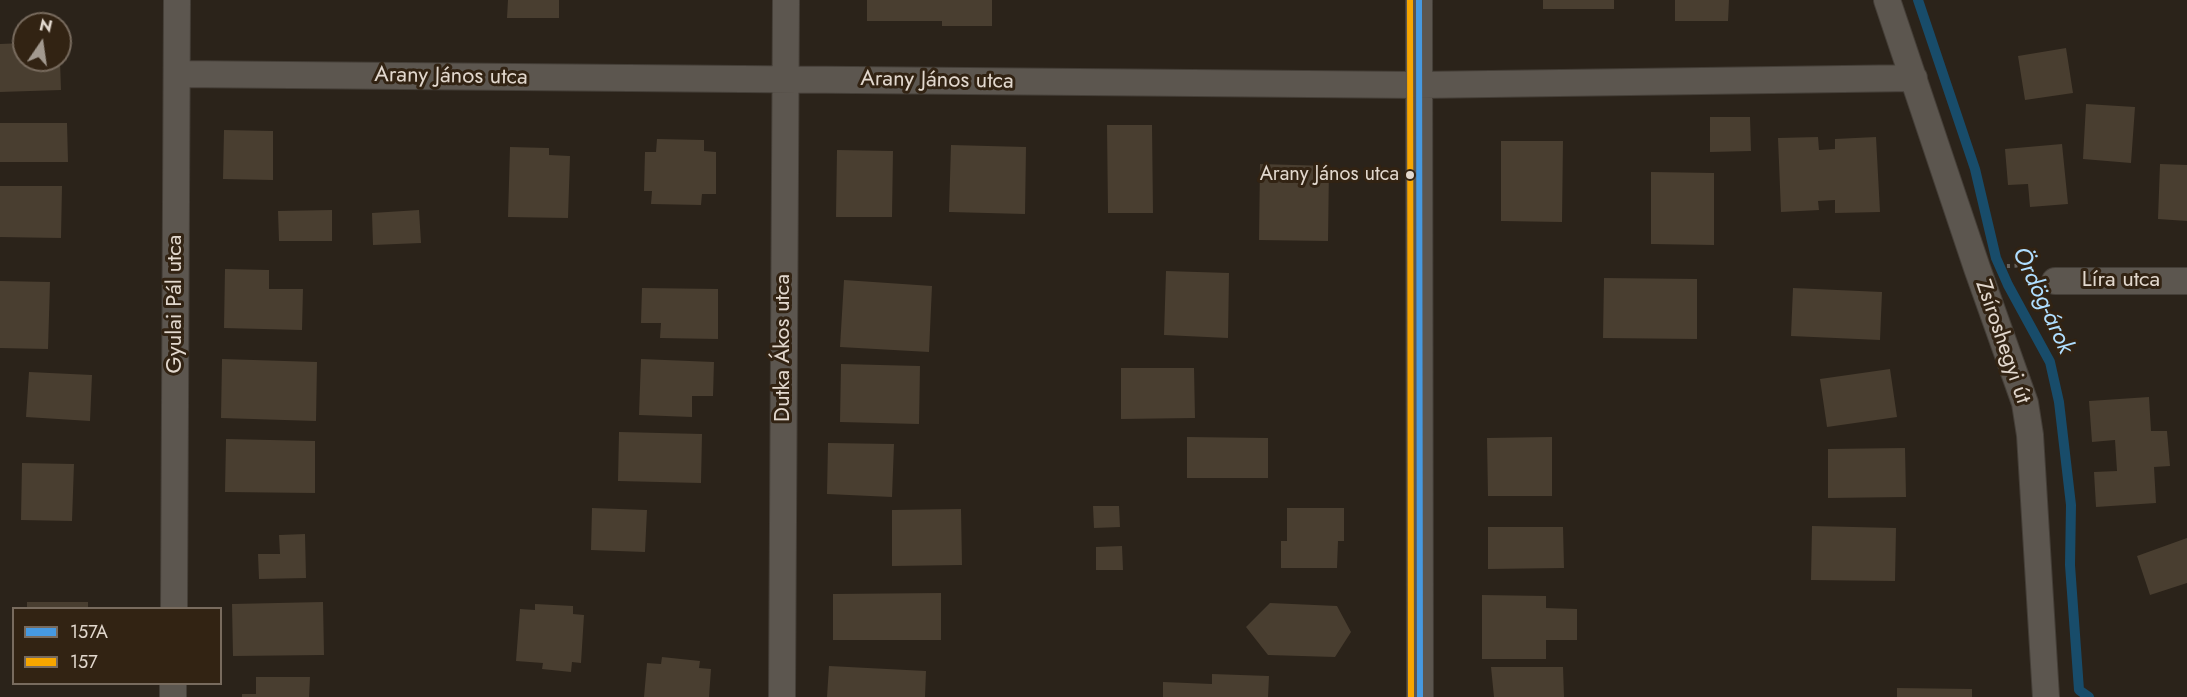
<!DOCTYPE html>
<meta charset="utf-8">
<style>
body{margin:0}
#map{position:relative;width:2187px;height:697px;overflow:hidden;background:#2b231a;font-family:Jost,sans-serif}
canvas{display:block}
.legend{position:absolute;left:12px;top:607px;width:210px;height:78px;box-sizing:border-box;background:#322313;border:2px solid #786b5e;margin:0;padding:8px 10px;list-style:none;font-size:18px;color:#e2d8ce}
.legend li{display:flex;align-items:center;gap:12px;height:30px}
.legend b{width:30px;border:2px solid #786b5e}
.north{position:absolute;left:12px;top:12px;width:60px;height:60px;box-sizing:border-box;background:#322313;border:2px solid #786b5e;border-radius:50%;rotate:13deg;font-size:16px;font-weight:700;line-height:24px;text-align:center;color:#e2d8ce}
.north::after{content:'';display:block;margin:auto;width:21px;height:27px;background:#a2998f;clip-path:polygon(50% 0,100% 100%,50% 72%,0 100%)}
</style>
<div id="map">
<canvas width="2187" height="697"></canvas>
<ul class="legend">
<li><b style="height:8px;background:#4699e1"></b>157A</li>
<li><b style="height:8px;background:#f7a600"></b>157</li>
</ul>
<div class="north">N</div>
</div>
<script>
const c = document.querySelector('canvas').getContext('2d');
c.lineJoin = 'round';
function shape(rows) {
  const path = new Path2D();
  for (const r of rows) {
    path.moveTo(r[0], r[1]);
    for (let i = 2; i < r.length; i += 2) path.lineTo(r[i], r[i + 1]);
  }
  return path;
}
function strokePath(path, color, width, dash) {
  c.strokeStyle = color;
  c.lineWidth = width;
  c.lineCap = dash ? 'butt' : 'round';
  c.setLineDash(dash || []);
  c.stroke(path);
}
function paint(path, color) {
  c.fillStyle = color;
  c.fill(path, 'evenodd');
}
function drawText(font, color, halo, rows, align = 'center') {
  c.font = font + ' Jost,sans-serif';
  c.lineWidth = 6;
  c.setLineDash([]);
  c.textBaseline = 'middle';
  c.strokeStyle = halo;
  c.fillStyle = color;
  for (const [text, x, y, turn = 0] of rows) {
    c.save();
    c.translate(x, y);
    c.rotate((+turn || 0) * Math.PI / 180);
    c.textAlign = isNaN(turn) ? turn : align;
    if (halo) c.strokeText(text, 0, 0);
    c.fillText(text, 0, 0);
    c.restore();
  }
}
const stream = shape([
 [1918,0,1975,169,1996,258,2008,285,2050,362,2059,402,2071,505,2070,565,2079,690,2089,697]
]);
const building = shape([
 [508,0,559,0,559,18,507,18],
 [867,0,992,0,992,26,942,26,942,21,867,21],
 [1543,0,1614,0,1614,9,1543,9],
 [1675,0,1729,0,1728,21,1675,21],
 [24,43,24,60,60,60,61,90,0,92,0,44],
 [2066,48,2073,93,2025,100,2018,56],
 [2086,104,2135,107,2131,163,2083,159],
 [1710,117,1750,117,1751,151,1710,152],
 [0,123,67,123,68,162,0,162],
 [1107,125,1152,125,1153,213,1108,213],
 [224,130,273,131,273,180,223,179],
 [1818,137,1819,150,1835,149,1835,139,1876,137,1880,212,1835,213,1835,200,1818,201,1819,210,1781,212,1778,138],
 [657,139,704,140,704,151,716,152,716,194,702,194,701,205,651,204,652,191,644,191,645,152,656,152],
 [1501,141,1563,141,1562,222,1501,221],
 [2062,144,2068,204,2030,207,2028,184,2008,185,2005,149],
 [951,145,1026,147,1025,214,949,212],
 [510,147,549,148,549,155,570,156,568,218,508,217],
 [837,150,893,151,892,217,836,217],
 [1260,164,1329,166,1328,241,1259,240],
 [2160,164,2187,165,2187,221,2158,219],
 [1651,172,1714,173,1714,245,1651,244],
 [0,186,62,186,61,238,0,237],
 [332,210,332,241,279,241,278,211],
 [419,210,421,243,373,245,372,213],
 [225,269,269,270,269,289,303,289,302,330,224,328],
 [1166,271,1229,273,1228,338,1164,335],
 [1604,278,1697,279,1697,339,1603,338],
 [844,280,932,286,929,352,840,347],
 [0,281,50,282,48,349,0,348],
 [642,288,718,289,718,339,660,338,661,323,641,323],
 [1793,288,1882,292,1880,340,1791,336],
 [222,359,317,362,316,421,221,418],
 [641,359,714,362,713,396,692,396,692,417,639,415],
 [841,364,920,366,919,424,840,422],
 [1121,368,1194,368,1195,418,1121,419],
 [1890,369,1897,417,1827,427,1820,379],
 [29,372,92,375,90,421,26,417],
 [2149,397,2151,431,2167,431,2170,466,2154,467,2156,503,2096,507,2094,472,2117,471,2115,440,2092,442,2089,401],
 [619,432,702,434,701,483,618,481],
 [1187,437,1268,438,1268,478,1187,478],
 [1552,437,1552,496,1488,496,1487,438],
 [226,439,315,441,315,493,225,492],
 [828,443,894,444,892,497,827,494],
 [1905,448,1906,497,1828,498,1828,449],
 [22,463,74,464,72,521,21,520],
 [1093,506,1119,506,1120,527,1094,528],
 [592,508,647,510,645,552,591,550],
 [1287,508,1344,508,1344,541,1338,541,1337,568,1281,568,1281,541,1287,541],
 [961,509,962,565,892,566,892,510],
 [1812,526,1896,528,1895,581,1811,580],
 [1488,527,1563,527,1564,568,1488,569],
 [305,534,306,578,259,579,258,554,280,554,279,535],
 [2187,538,2187,583,2150,595,2137,556],
 [1122,546,1123,570,1096,570,1096,547],
 [941,593,941,640,833,640,833,594],
 [1482,595,1546,596,1546,608,1577,609,1577,640,1546,640,1546,659,1482,659],
 [27,602,88,602,88,608,27,608],
 [323,602,324,655,233,656,232,604],
 [1270,603,1337,606,1351,632,1335,657,1268,655,1246,627],
 [535,604,573,606,573,614,584,615,581,663,572,662,571,672,542,669,543,663,516,661,520,609,535,610],
 [662,657,700,661,699,668,711,669,709,697,644,697,647,663,661,664],
 [829,666,926,671,925,697,827,697],
 [1491,667,1563,667,1564,697,1494,697],
 [1212,674,1269,676,1268,697,1163,697,1163,682,1212,684],
 [256,677,310,677,309,697,242,697,242,694,256,694],
 [1897,688,1972,689,1972,697,1897,697]
]);
const path = shape([
 [2007,266,2032,265]
]);
const minor = shape([
 [1419,0,1420,697],
 [1887,0,1977,268,2025,403,2030,435,2046,697],
 [177,74,1419,85,1914,78],
 [2055,281,2187,281],
 [174,608,177,0],
 [173,697,173,684],
 [782,697,786,0]
]);
const bus1 = shape([
 [1419,0,1420,697]
]);
const bus2 = shape([
 [1410,0,1411,697]
]);
const markers = [
 [1410,175,5,"#e2d8ce"]
];
const busNames = [
 ["Arany János utca",1399,175]
];
const streetNames = [
 ["Arany János utca",451,77,1],
 ["Arany János utca",937,81,1],
 ["Líra utca",2121,281],
 ["Gyulai Pál utca",176,304,-90],
 ["Zsíroshegyi út",2002,342,71],
 ["Dutka Ákos utca",784,348,-90]
];
const waterNames = [
 ["Ördög-árok",2042,301,65]
];
strokePath(stream, '#184c6a', 10);
paint(building, '#493e30');
strokePath(minor, '#443e37', 28);
strokePath(path, '#66615b', 4, [3, 4.5]);
strokePath(minor, '#5c564f', 26);
strokePath(bus1, '#4699e1', 6);
strokePath(bus2, '#f7a600', 6);
for (const [x, y, r, color] of markers) {
  const dot = new Path2D();
  dot.arc(x, y, r, 0, 2 * Math.PI);
  c.fillStyle = color;
  c.fill(dot);
  strokePath(dot, '#322313', 2);
}
drawText('20px', '#e2d8ce', '#322313', busNames, 'right');
drawText('22px', '#e2d8ce', '#322313', streetNames);
drawText('italic 24px', '#afdeff', '#322313', waterNames);
</script>
